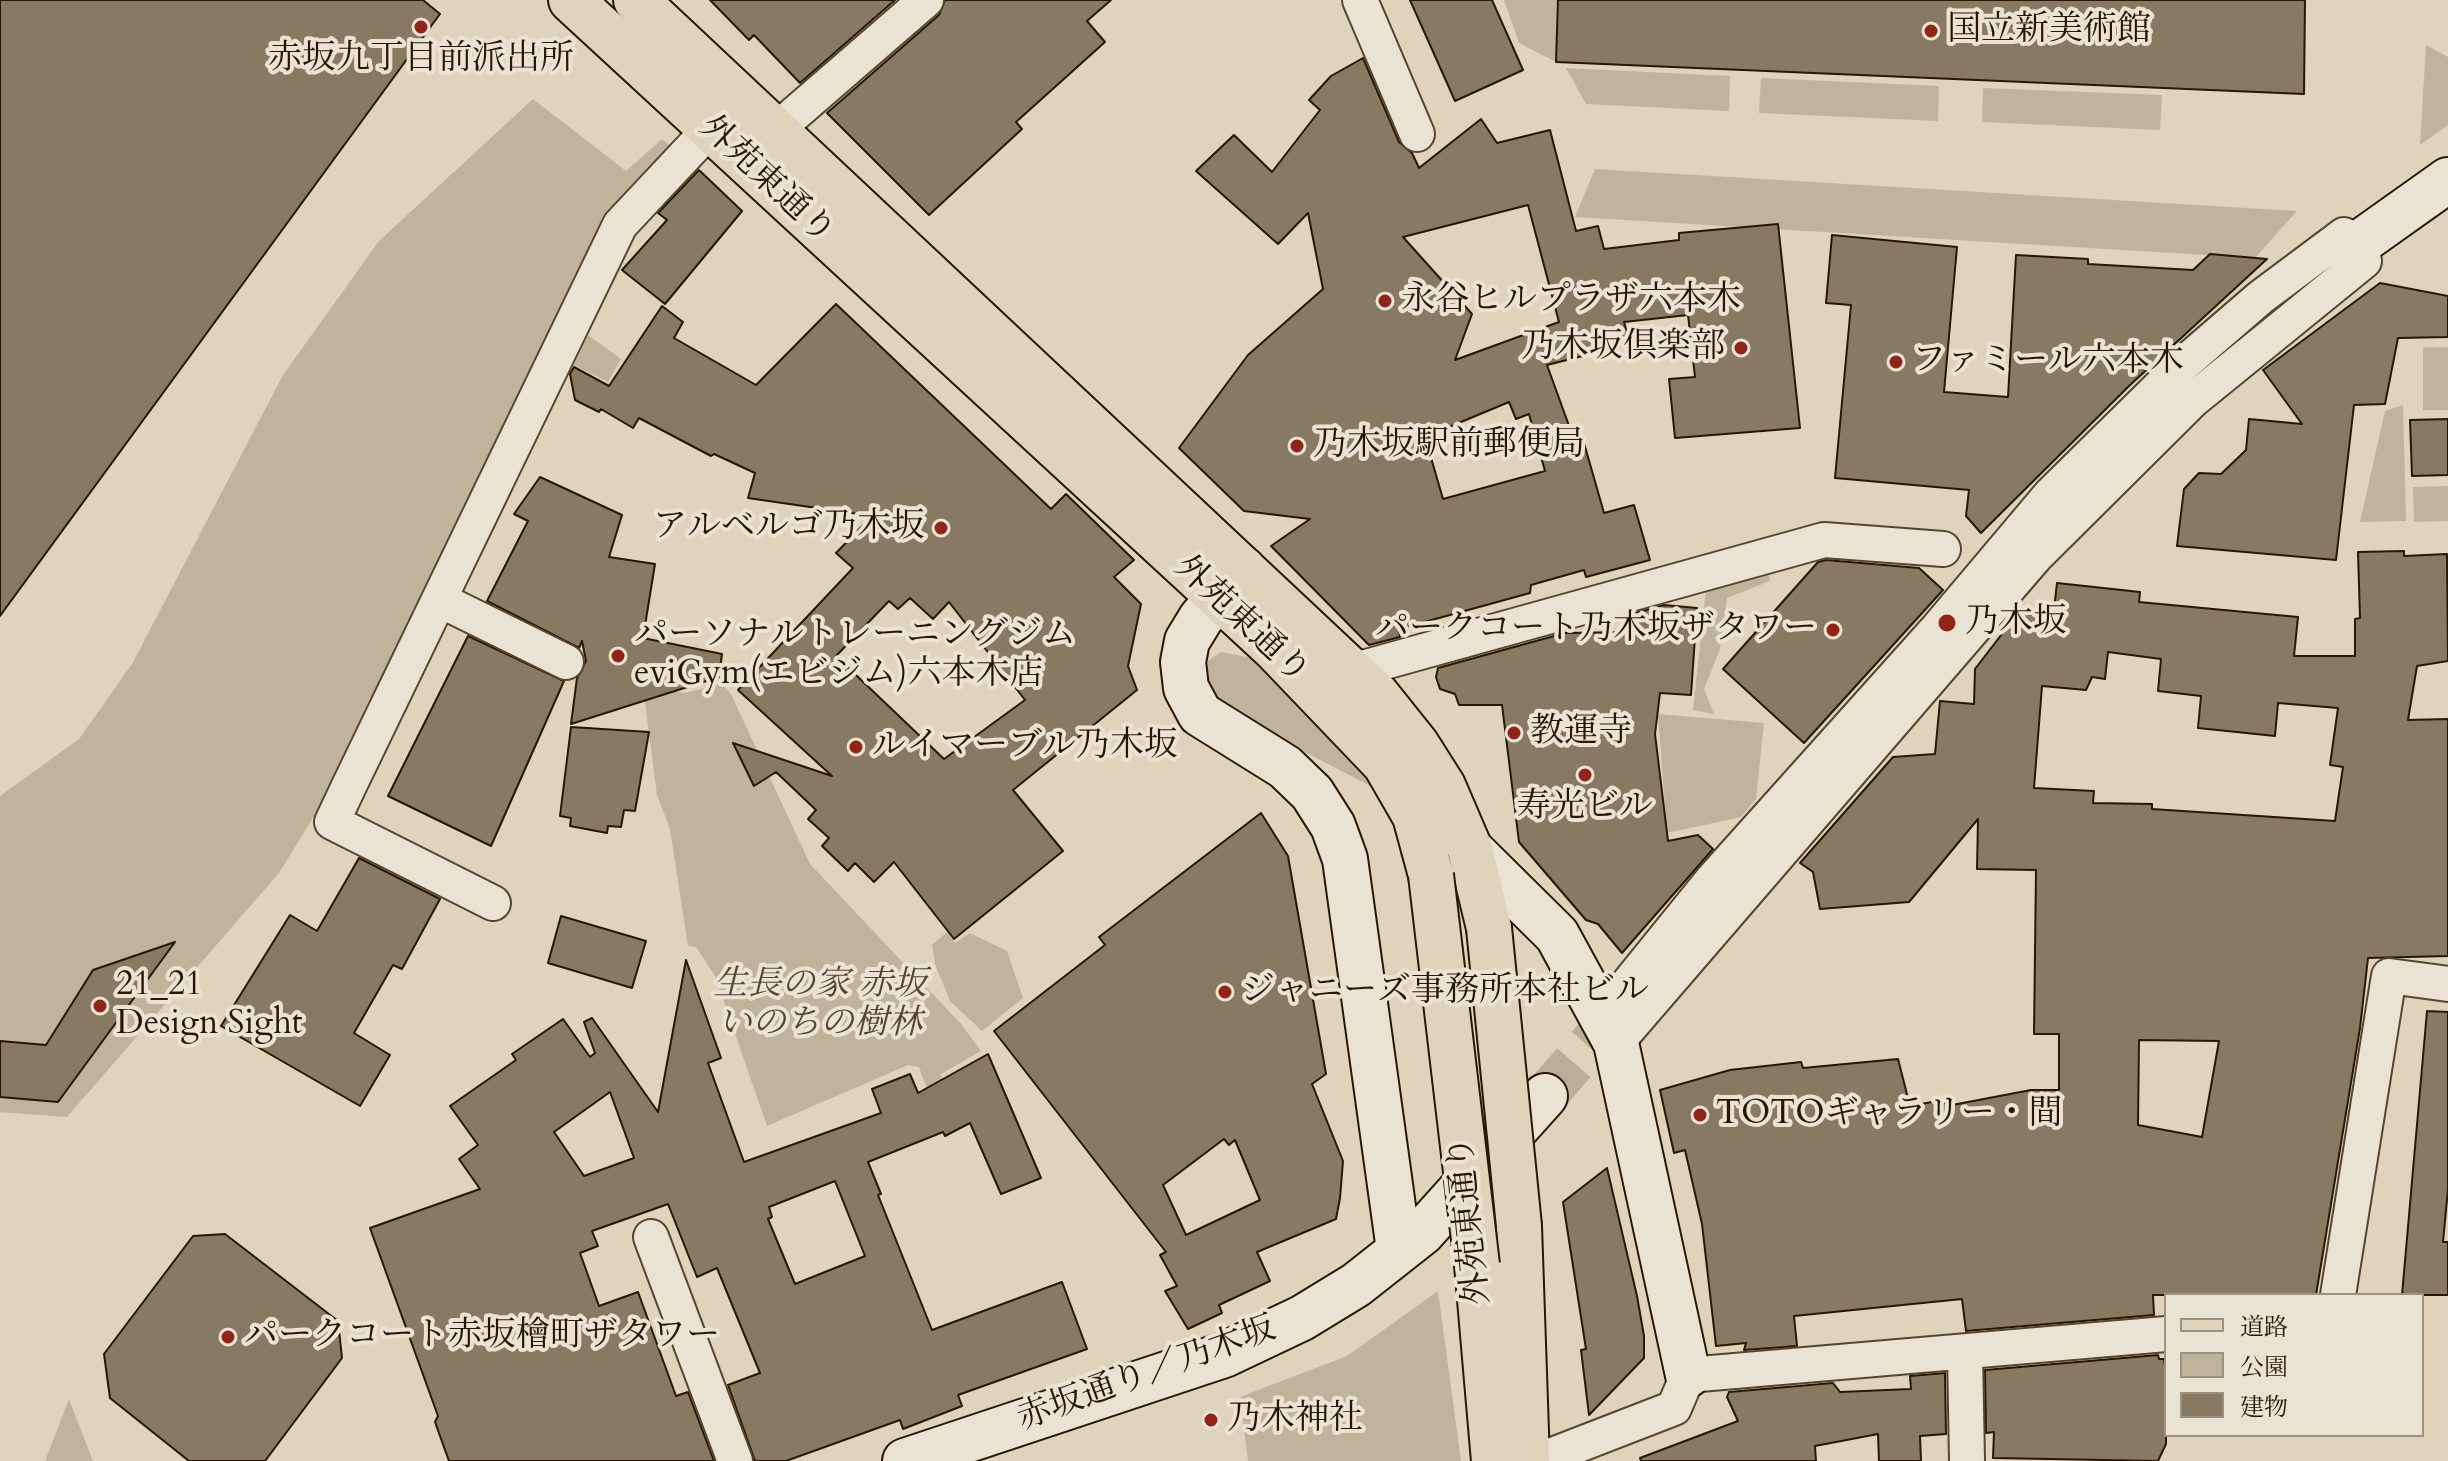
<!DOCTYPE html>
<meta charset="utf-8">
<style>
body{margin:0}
#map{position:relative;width:2448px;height:1461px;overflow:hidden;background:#dfd3bb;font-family:Cardo,"Noto Serif JP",serif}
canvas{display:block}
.legend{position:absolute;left:2164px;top:1293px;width:260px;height:144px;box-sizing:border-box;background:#eae2d3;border:2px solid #9d917f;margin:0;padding:10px 14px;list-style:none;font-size:24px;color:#291701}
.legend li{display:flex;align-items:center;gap:16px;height:40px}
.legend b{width:40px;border:2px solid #9d917f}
</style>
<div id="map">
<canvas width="2448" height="1461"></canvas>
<ul class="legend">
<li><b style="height:10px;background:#dfd3bb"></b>道路</li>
<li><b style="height:22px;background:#c0b39b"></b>公園</li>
<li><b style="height:22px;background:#887962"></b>建物</li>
</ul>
</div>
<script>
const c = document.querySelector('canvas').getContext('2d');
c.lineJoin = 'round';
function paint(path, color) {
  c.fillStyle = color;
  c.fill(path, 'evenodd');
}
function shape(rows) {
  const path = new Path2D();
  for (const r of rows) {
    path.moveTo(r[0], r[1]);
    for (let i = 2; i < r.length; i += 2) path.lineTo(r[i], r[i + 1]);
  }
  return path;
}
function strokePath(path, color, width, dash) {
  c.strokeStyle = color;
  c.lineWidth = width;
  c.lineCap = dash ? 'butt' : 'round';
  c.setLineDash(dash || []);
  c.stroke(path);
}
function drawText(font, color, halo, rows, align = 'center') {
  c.font = font + ' Cardo,"Noto Serif JP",serif';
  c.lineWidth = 8;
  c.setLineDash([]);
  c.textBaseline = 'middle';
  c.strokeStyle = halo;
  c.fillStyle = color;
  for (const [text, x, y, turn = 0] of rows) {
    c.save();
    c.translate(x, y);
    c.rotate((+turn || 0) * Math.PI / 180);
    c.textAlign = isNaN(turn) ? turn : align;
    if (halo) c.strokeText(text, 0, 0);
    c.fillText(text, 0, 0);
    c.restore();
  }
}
const green = shape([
 [1504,0,1647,0,1556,62,1519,43],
 [2426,45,2448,57,2448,125,2420,145],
 [1566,68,1730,76,1729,111,1586,104],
 [1761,78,1939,86,1938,121,1759,113],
 [1983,88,2162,95,2160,130,1982,122],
 [533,99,626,171,662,139,680,154,585,261,575,277,498,447,329,792,279,873,67,1117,0,1112,0,796,79,739,132,664,283,375,379,241],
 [1595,169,2297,211,2255,258,1575,217],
 [588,335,621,359,608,382,574,365],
 [2423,347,2448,347,2448,410,2423,410],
 [2403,405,2406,521,2360,522,2385,411],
 [2448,486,2448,521,2414,522,2413,487],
 [1766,567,1770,581,1727,598,1720,649,1704,689,1714,714,1693,710,1706,590],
 [1221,652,1252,658,1332,721,1374,788,1215,705,1201,666],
 [721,683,731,694,810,864,961,1024,981,1051,941,1074,944,1086,929,1095,919,1067,908,1065,767,1126,715,976,696,947,688,946,670,829,657,795,643,687,686,693],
 [1658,714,1764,723,1756,799,1741,817,1667,833],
 [947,932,955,943,970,933,1007,951,1023,998,982,1031,950,1001,935,964,932,945],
 [1438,1291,1461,1461,1248,1461,1240,1397,1347,1356],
 [69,1399,93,1461,45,1461]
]);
const building = shape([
 [0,0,423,0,440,14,0,616,0,0],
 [710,0,895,0,800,83,754,35,749,40,710,0],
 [945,0,1111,0,1087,21,1105,42,1016,122,1022,129,929,215,827,113,939,15,945,0],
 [1410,0,1492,0,1523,70,1455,101,1410,0],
 [1558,0,2305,0,2304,94,1556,62,1558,0],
 [1363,58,1399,142,1412,153,1419,168,1481,119,1497,143,1550,130,1576,231,1598,226,1604,249,1679,240,1679,233,1778,224,1800,428,1675,438,1669,379,1695,377,1688,315,1624,322,1630,344,1547,365,1576,445,1584,443,1604,513,1634,505,1650,560,1586,577,1584,570,1531,585,1530,593,1399,629,1400,637,1369,645,1271,546,1310,519,1244,511,1179,448,1248,355,1323,289,1308,213,1278,244,1196,171,1234,135,1272,172,1320,110,1309,100,1331,76,1363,58],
 [1528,205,1559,322,1455,360,1472,314,1403,237,1528,205],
 [1509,402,1516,419,1529,414,1545,471,1443,499,1425,437,1509,402],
 [699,170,742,211,665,304,622,270,667,220,658,213,699,170],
 [1832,235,1957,247,1944,392,2008,397,2016,255,2088,259,2088,264,2193,270,2210,254,2267,259,2129,386,1981,533,1966,516,1969,490,1835,478,1851,305,1826,303,1832,235],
 [2380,283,2448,296,2448,337,2398,338,2385,404,2354,405,2336,560,2177,546,2184,489,2199,473,2221,474,2246,450,2249,419,2302,424,2263,370,2380,283],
 [836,304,1051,509,1066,494,1134,560,1114,577,1141,604,1128,666,1137,690,1013,790,1063,851,954,939,894,862,874,882,855,863,848,871,822,846,829,838,808,819,816,810,776,772,754,786,733,743,832,776,738,690,853,568,836,553,872,516,748,498,755,473,714,454,711,456,639,418,633,428,601,409,599,412,575,400,570,374,574,367,609,386,662,306,683,322,674,338,756,385,836,304],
 [910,598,933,619,949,602,1025,700,944,759,836,656,889,601,898,609,910,598],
 [2448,419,2448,475,2412,476,2410,420,2448,419],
 [540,477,622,515,609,557,655,564,643,638,722,654,719,677,571,724,577,678,586,661,582,641,579,648,487,601,528,521,514,514,540,477],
 [2404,551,2404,556,2447,554,2448,661,2417,666,2408,720,2448,719,2448,956,2368,958,2360,1028,2316,1295,2153,1295,2154,1315,1966,1331,1962,1299,1794,1316,1797,1346,1744,1350,1746,1343,1716,1346,1702,1224,1685,1150,1674,1153,1660,1090,1730,1070,1801,1062,1803,1068,1898,1059,1910,1106,1943,1100,1947,1106,2031,1090,2059,1090,2059,1034,2034,1034,2036,870,1977,869,1978,819,1909,902,1820,909,1813,872,1800,863,1893,757,1935,754,1940,701,1974,704,1975,669,2018,613,2053,618,2057,583,2140,592,2139,602,2298,617,2294,656,2355,656,2355,619,2360,618,2358,552,2404,551],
 [2108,652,2161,659,2158,691,2201,696,2198,728,2275,736,2278,703,2338,708,2330,765,2343,767,2335,821,2152,809,2152,804,2093,803,2094,791,2034,788,2042,686,2086,690,2092,677,2105,679,2108,652],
 [2139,1040,2219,1041,2202,1137,2138,1125,2139,1040],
 [1826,560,1919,568,1943,590,1804,743,1723,669,1818,562,1826,560],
 [1664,605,1697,608,1691,695,1660,693,1655,734,1668,841,1698,835,1713,849,1622,953,1598,924,1586,920,1519,842,1502,705,1459,705,1455,694,1440,689,1436,677,1438,668,1565,633,1628,632,1629,615,1664,605],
 [468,636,564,681,491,846,388,796,468,636],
 [571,727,649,732,635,811,624,810,621,827,608,826,607,833,570,826,571,818,560,816,571,727],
 [1261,813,1288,856,1326,1074,1312,1084,1343,1161,1340,1198,1336,1219,1257,1252,1270,1281,1219,1305,1222,1313,1188,1329,1165,1291,1177,1286,1160,1255,1166,1252,994,1031,1105,945,1099,937,1261,813],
 [1224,1139,1229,1145,1235,1140,1260,1200,1186,1235,1163,1185,1224,1139],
 [359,858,440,899,402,969,393,965,354,1033,390,1055,360,1106,221,1026,290,915,317,931,359,858],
 [561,916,646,941,632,988,548,963,561,916],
 [175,942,58,1102,0,1097,0,1041,46,1045,93,970,175,942],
 [686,960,721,1058,708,1063,744,1162,881,1113,872,1089,910,1074,918,1093,988,1054,1041,1178,1001,1194,970,1123,945,1136,943,1132,868,1162,881,1194,878,1195,932,1330,1062,1282,1087,1349,958,1395,962,1406,903,1429,900,1420,786,1461,755,1461,728,1385,760,1373,717,1268,697,1277,668,1204,592,1231,598,1246,580,1253,599,1306,638,1292,676,1396,688,1392,714,1461,449,1461,435,1422,438,1416,370,1228,480,1189,459,1159,478,1145,450,1106,516,1060,512,1054,563,1019,590,1057,595,1053,584,1022,592,1018,658,1112,686,960],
 [610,1092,634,1158,584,1176,554,1132,610,1092],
 [835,1181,865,1256,795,1284,768,1219,772,1217,769,1207,835,1181],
 [2427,1011,2448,1012,2448,1189,2443,1242,2448,1242,2448,1295,2402,1295,2427,1011],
 [1607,1168,1637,1296,1644,1336,1644,1358,1589,1415,1581,1350,1586,1349,1563,1202,1607,1168],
 [225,1234,338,1321,342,1358,265,1461,189,1461,110,1398,104,1354,193,1236,225,1234],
 [2158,1355,2159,1359,2164,1359,2166,1373,2166,1444,2158,1461,1993,1458,1994,1432,1986,1433,1985,1370,2158,1355],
 [1945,1373,1946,1434,1920,1436,1921,1461,1879,1461,1878,1434,1815,1446,1816,1461,1641,1461,1640,1458,1738,1421,1727,1397,1729,1392,1833,1383,1840,1392,1911,1389,1910,1376,1945,1373]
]);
const secondaryTunnel = shape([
 [2175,395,2356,246],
 [1545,1096,1630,998]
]);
const street = shape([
 [1360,0,1417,134],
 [440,600,566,662],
 [1352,671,1824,540,1943,549],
 [493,903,332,822,349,786,620,225,710,129,776,130,926,0],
 [1603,1015,1713,879,1938,628,2051,494,2181,366,2261,297,2344,235,2364,261,2193,400,2036,556,1616,1043],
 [651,1237,735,1461],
 [2338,1295,2389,976,2448,984],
 [1965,1352,1967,1461],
 [1537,1461,1674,1408,1688,1375,2166,1334]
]);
const secondary = shape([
 [2365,239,2448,180],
 [1243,569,1201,618,1187,641,1183,662,1186,688,1200,714,1285,767,1312,793,1333,826,1345,859,1399,1250],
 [1470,849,1557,935,1616,1043,1688,1375],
 [905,1461,1224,1355,1302,1318,1356,1285,1422,1233,1545,1096]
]);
const primary = shape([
 [571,0,1274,648,1385,764,1415,816,1431,875],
 [636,0,1377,695,1417,745,1443,786,1470,849,1489,928],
 [1519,1226,1527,1461],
 [1477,1265,1494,1461]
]);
const primaryBridge = shape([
 [1431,875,1477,1265],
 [1489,928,1519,1226]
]);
const markers = [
 [421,27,8,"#8f2418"],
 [1931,31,8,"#8f2418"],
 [1385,301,8,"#8f2418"],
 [1741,348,8,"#8f2418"],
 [1896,362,8,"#8f2418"],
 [1297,446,8,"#8f2418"],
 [941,528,8,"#8f2418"],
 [1947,623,10,"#8f2418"],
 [1833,630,8,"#8f2418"],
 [618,656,8,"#8f2418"],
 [1514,733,8,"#8f2418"],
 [856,747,8,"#8f2418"],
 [1585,775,8,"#8f2418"],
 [1225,992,8,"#8f2418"],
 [100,1006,8,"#8f2418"],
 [1700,1115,8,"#8f2418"],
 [228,1337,8,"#8f2418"],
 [1211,1420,8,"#8f2418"]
];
const poiNames = [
 ["国立新美術館",1947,31],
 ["赤坂九丁目前派出所",421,60,"center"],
 ["永谷ヒルプラザ六本木",1401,301],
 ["乃木坂倶楽部",1725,348,"right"],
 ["ファミール六本木",1912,362],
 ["乃木坂駅前郵便局",1313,446],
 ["アルベルゴ乃木坂",925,528,"right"],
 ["乃木坂",1965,623],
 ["パークコート乃木坂ザタワー",1817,630,"right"],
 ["パーソナルトレーニングジム",634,636],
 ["eviGym(エビジム)六本木店",634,675],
 ["教運寺",1530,733],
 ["ルイマーブル乃木坂",872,747],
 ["寿光ビル",1585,808,"center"],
 ["21_21",116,986],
 ["Design Sight",116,1025],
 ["ジャニーズ事務所本社ビル",1241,992],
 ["TOTOギャラリー・間",1716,1115],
 ["パークコート赤坂檜町ザタワー",244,1337],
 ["乃木神社",1227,1420]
];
const streetNames = [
 ["外苑東通り",766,181,43],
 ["外苑東通り",1241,621,43],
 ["外苑東通り",1471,1220,-96],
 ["赤坂通り／乃木坂",1147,1375,-20]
];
const parkNames = [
 ["生長の家 赤坂",820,986],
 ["いのちの樹林",820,1025]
];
paint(green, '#c0b39b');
paint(building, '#887962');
strokePath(building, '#291701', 2);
strokePath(secondaryTunnel, '#bbad96', 44, [44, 22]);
strokePath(street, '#564630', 38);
strokePath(secondary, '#291701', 48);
strokePath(primary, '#291701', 48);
strokePath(street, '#eae2d3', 34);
strokePath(secondary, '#eae2d3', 44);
strokePath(primary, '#dfd3bb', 44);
strokePath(primaryBridge, '#291701', 48, []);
strokePath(primaryBridge, '#dfd3bb', 44);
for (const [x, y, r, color] of markers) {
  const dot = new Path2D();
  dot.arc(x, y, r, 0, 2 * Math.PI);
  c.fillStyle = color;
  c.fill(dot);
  strokePath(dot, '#eae2d3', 3);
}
drawText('34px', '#291701', '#eae2d3', poiNames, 'left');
drawText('34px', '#291701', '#eae2d3', streetNames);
drawText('italic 34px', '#56462f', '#eae2d3', parkNames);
</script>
